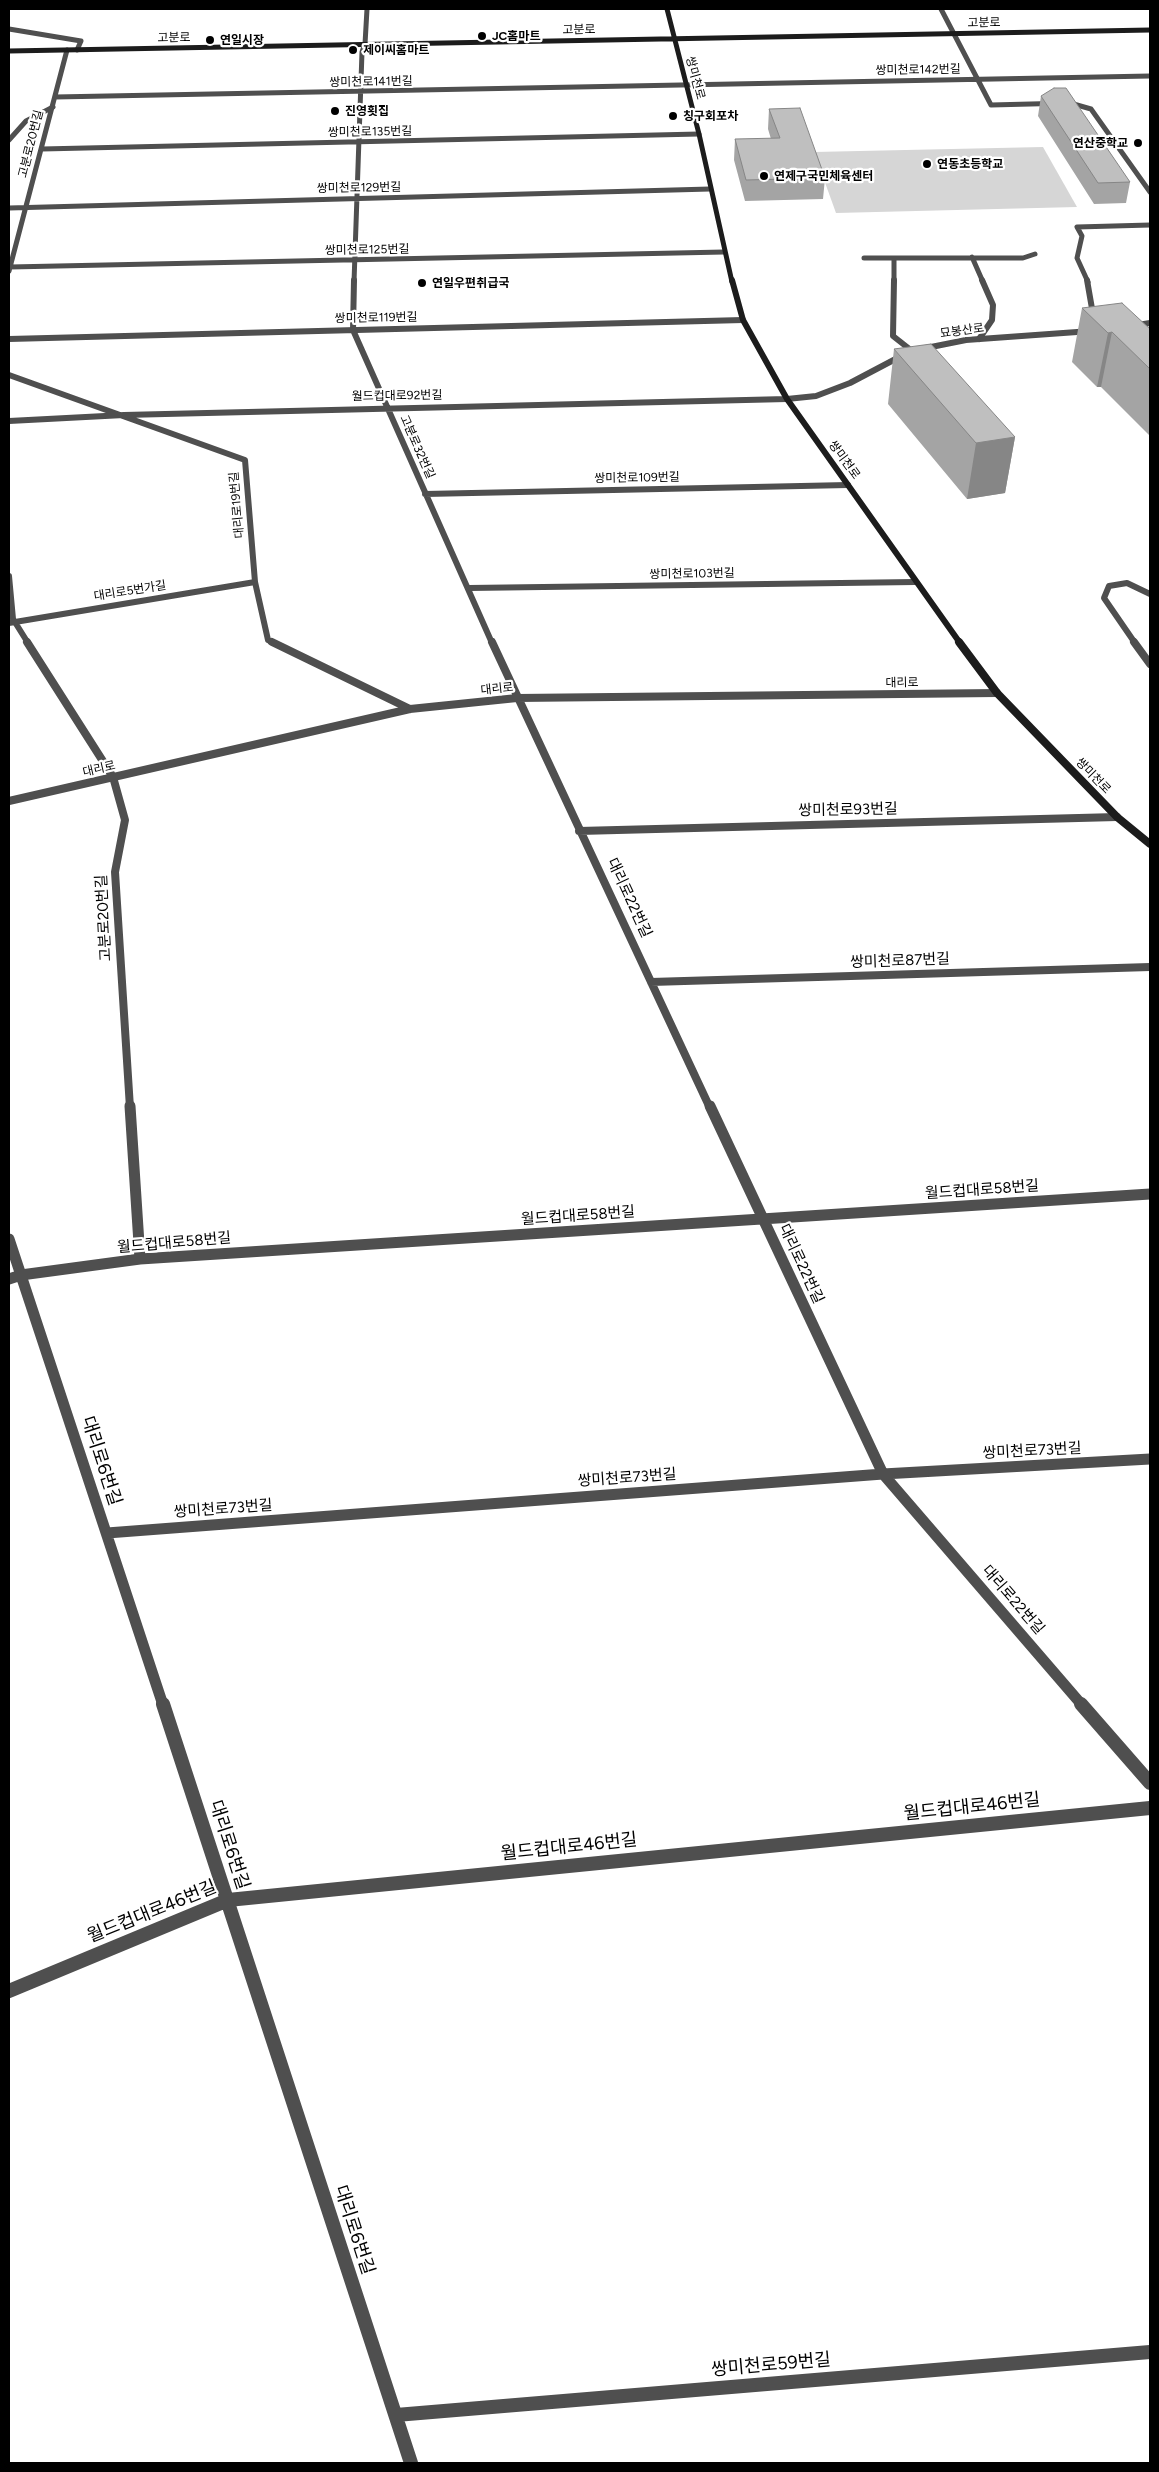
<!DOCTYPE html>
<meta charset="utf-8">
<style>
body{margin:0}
#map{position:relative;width:1159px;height:2472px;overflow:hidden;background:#fff;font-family:Figtree,sans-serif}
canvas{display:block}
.frame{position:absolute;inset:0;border:10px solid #000;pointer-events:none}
</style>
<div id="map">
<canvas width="1159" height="2472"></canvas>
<div class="frame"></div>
</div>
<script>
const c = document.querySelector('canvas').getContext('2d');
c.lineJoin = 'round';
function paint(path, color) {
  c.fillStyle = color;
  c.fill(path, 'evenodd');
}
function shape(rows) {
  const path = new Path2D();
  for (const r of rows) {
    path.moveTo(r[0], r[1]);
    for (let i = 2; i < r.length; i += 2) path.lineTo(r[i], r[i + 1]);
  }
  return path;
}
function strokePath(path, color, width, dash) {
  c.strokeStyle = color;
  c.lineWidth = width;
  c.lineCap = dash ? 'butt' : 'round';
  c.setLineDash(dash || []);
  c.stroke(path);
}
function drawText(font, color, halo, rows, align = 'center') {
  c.font = font + ' Figtree,"Noto Sans KR",sans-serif';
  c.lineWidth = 4.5;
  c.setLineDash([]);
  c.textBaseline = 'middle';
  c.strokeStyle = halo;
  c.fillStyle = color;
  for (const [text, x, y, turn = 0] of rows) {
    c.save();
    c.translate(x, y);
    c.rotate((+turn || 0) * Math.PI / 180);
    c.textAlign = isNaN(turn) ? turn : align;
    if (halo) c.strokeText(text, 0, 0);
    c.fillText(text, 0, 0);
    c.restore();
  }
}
const green = shape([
 [1043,147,1077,207,836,213,814,152]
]);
const laneFar1 = shape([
 [9,140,26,121,53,107],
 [972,257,983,282],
 [864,258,894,258],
 [894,282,894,258,1023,258,1035,254],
 [1088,282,1077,258,1082,236,1077,227,1150,225]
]);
const lane = shape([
 [894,280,893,336,912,351],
 [1087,280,1094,320],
 [979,339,992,320,993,305,982,280]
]);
const streetFar4 = shape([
 [941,9,991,105,1070,103,1091,109,1150,192],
 [9,29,81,41,77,50],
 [55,97,1150,76],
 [42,149,699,134],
 [9,208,710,189],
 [10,267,724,252],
 [9,271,67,50],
 [354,282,362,52,365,44,367,9]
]);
const streetFar3 = shape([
 [354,280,353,330,492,643],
 [1132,326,1150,323],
 [9,339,743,320],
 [921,349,966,340,1091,331],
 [9,375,245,460,255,582,268,640,274,643],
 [9,421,124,415,787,399,816,396,850,383,905,354],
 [425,494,848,485],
 [9,576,13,619,28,643],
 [469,588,915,582],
 [9,623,255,582],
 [1135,643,1104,598,1109,586,1127,583,1150,594]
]);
const streetFar2 = shape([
 [27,642,113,777,125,820,115,872,130,1108],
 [272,642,410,709],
 [492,642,710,1108],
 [1134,642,1150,664],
 [9,801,410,709,517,698,997,693],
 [579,831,1117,817],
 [651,982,1150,967]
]);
const streetFar1 = shape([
 [130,1106,140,1259],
 [710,1106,883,1474,1082,1705],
 [9,1239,163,1705],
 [9,1279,21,1275,140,1259,1150,1194],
 [107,1533,883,1474,1150,1459]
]);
const street = shape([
 [163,1704,411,2463],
 [1081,1704,1150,1783],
 [9,1991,228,1900,1150,1808],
 [396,2415,1150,2352]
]);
const secondaryFar2 = shape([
 [667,9,699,134,732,282],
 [9,51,1150,30]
]);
const secondaryFar1 = shape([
 [732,280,743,320,787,399,960,643]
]);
const secondary = shape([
 [959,642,997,693,1117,817,1150,844]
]);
const wall = shape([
 [1041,96,1130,182,1126,203,1094,204,1038,116],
 [769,109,825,178,823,199,745,201,734,160,735,139,771,139,768,129],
 [1082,308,1150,329,1150,436,1101,387,1097,387,1072,362],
 [894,349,1015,437,1005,493,967,499,888,404]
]);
const shadedWall = shape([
 [1112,332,1101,387,1097,387,1108,333],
 [1015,437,1005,493,967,499,976,443]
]);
const building = shape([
 [1054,88,1066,88,1130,182,1098,183,1041,96,1054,88],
 [800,108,825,178,746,180,735,139,780,138,769,109,800,108],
 [1122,303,1150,329,1150,369,1112,332,1108,333,1082,308,1122,303],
 [931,344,1015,437,976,443,894,349,931,344]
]);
const markers = [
 [482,36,5,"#000"],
 [210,40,5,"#000"],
 [353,50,5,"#000"],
 [335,111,5,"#000"],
 [673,116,5,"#000"],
 [1138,143,5,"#000"],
 [927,164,5,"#000"],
 [764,176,5,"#000"],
 [422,283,5,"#000"]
];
const farStreetnames = [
 ["고분로",984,23,-1],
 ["고분로",579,30,-1],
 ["고분로",174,38,-1],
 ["쌍미천로142번길",918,70,-1],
 ["쌍미천로",695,78,75],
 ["쌍미천로141번길",371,82,-1],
 ["쌍미천로135번길",370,132,-1],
 ["고분로20번길",31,144,-76],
 ["쌍미천로129번길",359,188,-1],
 ["쌍미천로125번길",367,250,-1],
 ["쌍미천로119번길",376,318,-1],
 ["묘봉산로",962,331,-8],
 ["월드컵대로92번길",397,396,-1],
 ["고분로32번길",417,447,66],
 ["쌍미천로",844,460,54],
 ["쌍미천로109번길",637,478,-1],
 ["대리로19번길",237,505,-95],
 ["쌍미천로103번길",692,574,-1],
 ["대리로5번가길",130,591,-9],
 ["대리로",902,683,-1],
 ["대리로",497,689,-6],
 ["대리로",99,769,-13],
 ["쌍미천로",1093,776,46]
];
const farPoinames = [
 ["JC홈마트",492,36],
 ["연일시장",220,40],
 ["제이씨홈마트",363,50],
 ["진영횟집",345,111],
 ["칭구회포차",683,116],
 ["연산중학교",1128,143,"right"],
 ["연동초등학교",937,164],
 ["연제구국민체육센터",774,176],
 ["연일우편취급국",432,283]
];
const streetNames = [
 ["쌍미천로93번길",848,810,-1],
 ["대리로22번길",629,898,65],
 ["고분로20번길",104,918,-93],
 ["쌍미천로87번길",900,961,-2],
 ["월드컵대로58번길",982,1190,-4],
 ["월드컵대로58번길",578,1216,-4],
 ["월드컵대로58번길",174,1243,-5],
 ["대리로22번길",801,1264,65],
 ["쌍미천로73번길",1032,1451,-3],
 ["쌍미천로73번길",627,1478,-4],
 ["쌍미천로73번길",223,1509,-4],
 ["대리로22번길",1013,1600,49]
];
const nearStreetnames = [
 ["대리로6번길",101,1461,72],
 ["월드컵대로46번길",972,1807,-6],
 ["대리로6번길",229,1845,72],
 ["월드컵대로46번길",569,1847,-6],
 ["월드컵대로46번길",152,1912,-22],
 ["대리로6번길",354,2230,72],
 ["쌍미천로59번길",771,2365,-5]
];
paint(green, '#d6d6d6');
strokePath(laneFar1, '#4f4f4f', 5);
strokePath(lane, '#4f4f4f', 6);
strokePath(streetFar4, '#4f4f4f', 5);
strokePath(streetFar3, '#4f4f4f', 6);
strokePath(streetFar2, '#4f4f4f', 8);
strokePath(streetFar1, '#4f4f4f', 11);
strokePath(street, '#4f4f4f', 14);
strokePath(secondaryFar2, '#1c1c1c', 5);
strokePath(secondaryFar1, '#1c1c1c', 6);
strokePath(secondary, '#1c1c1c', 8);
paint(wall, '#a4a4a4');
paint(shadedWall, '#868686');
paint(building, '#bfbfbf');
strokePath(building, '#868686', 1);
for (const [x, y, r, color] of markers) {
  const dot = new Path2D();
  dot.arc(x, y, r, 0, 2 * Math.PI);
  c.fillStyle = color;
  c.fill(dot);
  strokePath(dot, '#fff', 2);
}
drawText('12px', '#000', '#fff', farStreetnames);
drawText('bold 12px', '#000', '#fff', farPoinames, 'left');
drawText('15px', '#000', '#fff', streetNames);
drawText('18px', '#000', '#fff', nearStreetnames);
</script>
